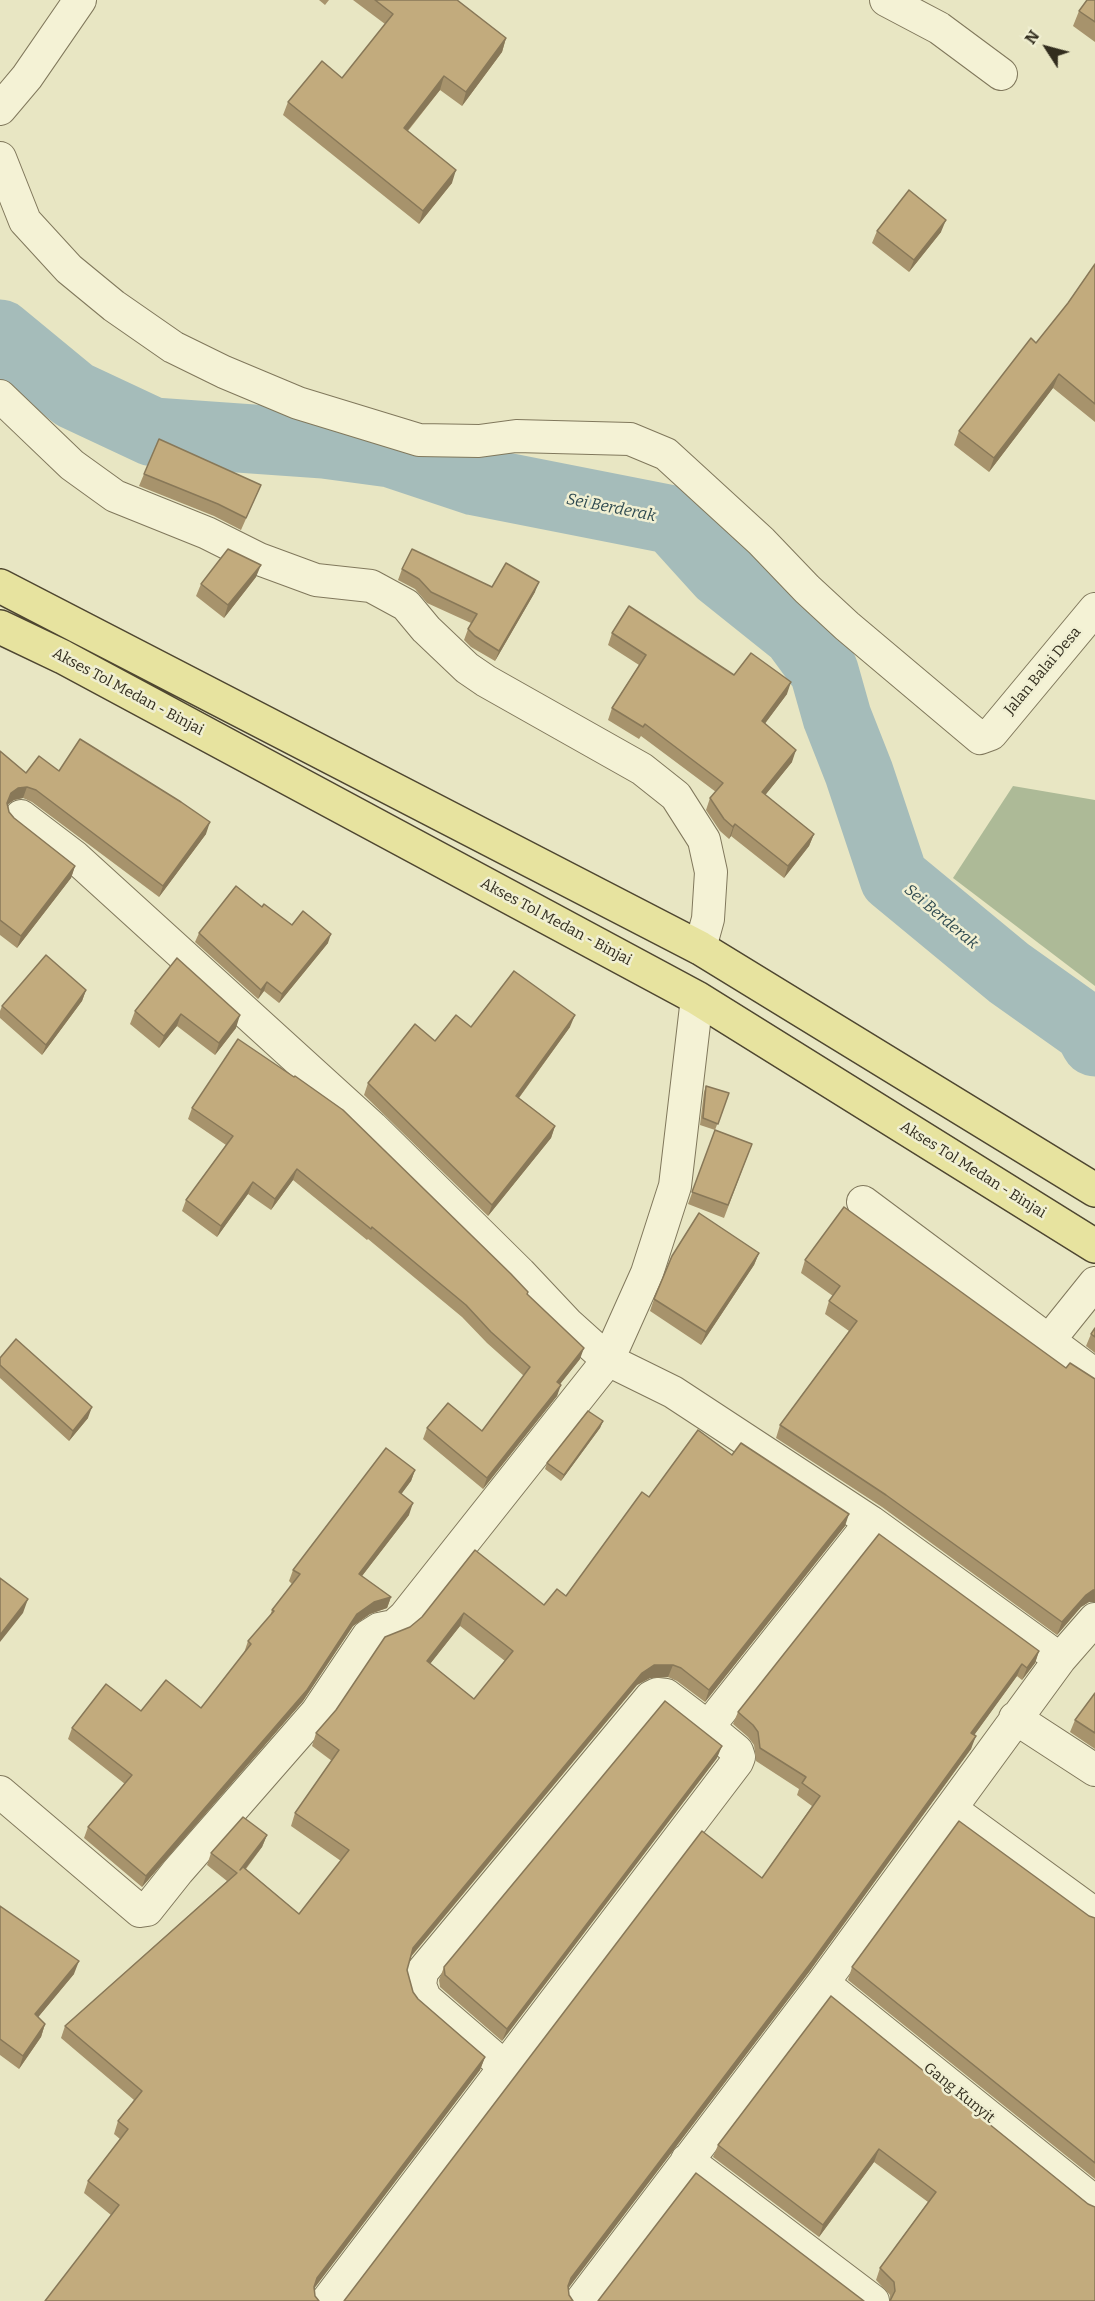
<!DOCTYPE html>
<style>
body{margin:0}
#map{position:relative;width:1095px;height:2301px;overflow:hidden;background:#e8e6c3;font-family:Bitter,serif}
canvas{display:block}
.north{position:absolute;left:1017px;top:18px;width:60px;height:60px;-webkit-text-stroke:4px #f0efd2;paint-order:stroke;rotate:306deg;font-size:16px;font-weight:700;line-height:24px;text-align:center;color:#322d1e}
.north::after{content:'';display:block;margin:auto;width:21px;height:27px;background:#322d1e;clip-path:polygon(50% 0,100% 100%,50% 72%,0 100%)}
</style>
<div id="map">
<canvas width="1095" height="2301"></canvas>
<div class="north">N</div>
</div>
<script>
const c = document.querySelector('canvas').getContext('2d');
c.lineJoin = 'round';
function paint(path, color) {
  c.fillStyle = color;
  c.fill(path, 'evenodd');
}
function shape(rows) {
  const path = new Path2D();
  for (const r of rows) {
    path.moveTo(r[0], r[1]);
    for (let i = 2; i < r.length; i += 2) path.lineTo(r[i], r[i + 1]);
  }
  return path;
}
function strokePath(path, color, width, dash) {
  c.strokeStyle = color;
  c.lineWidth = width;
  c.lineCap = dash ? 'butt' : 'round';
  c.setLineDash(dash || []);
  c.stroke(path);
}
function drawText(font, color, halo, rows, align = 'center') {
  c.font = font + ' Bitter,serif';
  c.lineWidth = 5;
  c.setLineDash([]);
  c.textBaseline = 'middle';
  c.strokeStyle = halo;
  c.fillStyle = color;
  for (const [text, x, y, turn = 0] of rows) {
    c.save();
    c.translate(x, y);
    c.rotate((+turn || 0) * Math.PI / 180);
    c.textAlign = isNaN(turn) ? turn : align;
    if (halo) c.strokeText(text, 0, 0);
    c.fillText(text, 0, 0);
    c.restore();
  }
}
const cemetery = shape([
 [1013,786,1095,800,1095,986,953,878]
]);
const river = shape([
 [0,334,74,395,153,432,324,444,391,453,475,481,673,520,721,573,796,633,824,671,837,717,859,773,894,878,1009,973,1088,1029,1095,1042]
]);
const minor = shape([
 [886,0,939,28,1001,74],
 [0,109,27,77,80,0],
 [0,158,25,221,69,269,114,306,173,347,224,372,298,403,419,440,479,441,516,436,630,439,666,454,761,541,807,589,847,626,980,738,991,734,1095,609],
 [0,396,72,465,115,496,207,533,259,559,316,580,371,586,406,605,426,629,467,668,486,681,642,769,676,796,704,840,711,872,708,919,700,948],
 [21,816,75,857,372,1127,520,1273,568,1324,608,1360,673,1392,871,1522,1060,1659],
 [863,1202,1095,1375],
 [1050,1339,1095,1283],
 [1015,1718,1095,1770],
 [0,1792,140,1911,147,1910,178,1871,317,1712,368,1636,379,1629,394,1626,405,1616,608,1360,647,1273,675,1186,697,998],
 [951,1809,1095,1914],
 [823,1983,1095,2202],
 [505,2067,425,1998,420,1985,422,1972,651,1697,657,1694,666,1695,708,1727],
 [687,2160,873,2301],
 [327,2301,737,1762,739,1757,737,1751,708,1727,871,1522],
 [581,2301,823,1983,1060,1659,1095,1619]
]);
const primary = shape([
 [0,586,700,948,1095,1190],
 [0,627,63,657,697,998,1095,1246]
]);
const wall = shape([
 [319,0,329,0,325,5],
 [353,0,457,0,506,38,502,52,462,106,440,90,408,131,452,183,419,224,283,115,288,102,342,78,385,24],
 [1095,0,1095,42,1073,26,1079,11],
 [877,231,941,232,909,272,872,243],
 [1095,264,1095,422,1053,388,989,472,954,445,959,431,1036,343,1068,303],
 [144,474,261,485,241,530,214,516,139,486],
 [402,569,492,587,535,592,495,661,471,647,464,640,468,629,471,623,427,603,415,589,398,580],
 [256,577,224,618,196,596,201,584],
 [612,633,787,694,765,723,792,762,765,795,814,834,809,846,784,878,731,836,729,839,720,831,706,810,710,798,716,792,641,736,639,739,608,720,612,708,639,665,608,645],
 [0,751,26,773,59,771,206,834,159,897,32,802,23,798,14,800,8,804,9,812,14,818,75,866,71,878,17,948,0,935],
 [262,907,292,925,328,943,279,1003,264,991,258,999,195,942,199,933],
 [177,958,236,1028,215,1055,177,1026,159,1048,130,1024,135,1011],
 [86,990,82,1001,42,1055,0,1018,0,1011,2,1006],
 [471,1027,570,1027,519,1098,555,1126,551,1138,488,1216,364,1095,368,1083,435,1041],
 [706,1086,729,1093,715,1130,752,1144,724,1218,688,1204,715,1130,700,1125,704,1092],
 [192,1108,528,1292,527,1294,580,1359,560,1384,557,1396,483,1489,423,1439,427,1428,482,1431,524,1376,487,1343,462,1317,368,1239,367,1240,293,1180,271,1210,248,1194,217,1237,182,1211,186,1200,226,1145,188,1119],
 [759,1253,754,1265,701,1345,650,1311,654,1299],
 [805,1260,1066,1368,1095,1379,1095,1602,1089,1602,1081,1607,1057,1635,882,1507,776,1438,780,1425,849,1331,825,1314,829,1301,833,1296,801,1273],
 [1095,1328,1095,1353,1086,1346,1091,1334],
 [0,1358,88,1418,69,1441,0,1378],
 [603,1421,600,1428,561,1481,545,1469,547,1463],
 [732,1455,845,1526,705,1702,677,1681,668,1677,650,1678,637,1685,410,1958,407,1970,413,1992,418,1999,485,2057,480,2070,314,2288,315,2296,111,2215,84,2193,88,2181,120,2139,114,2134,118,2121,134,2100,61,2038,65,2026,227,1881,207,1865,211,1853,267,1835,262,1847,246,1869,299,1914,341,1861,291,1826,295,1813,332,1761,312,1746,316,1733,410,1627,422,1617,544,1605,566,1596,649,1497],
 [460,1626,505,1661,474,1699,430,1664],
 [415,1470,411,1481,401,1494,409,1515,362,1576,391,1597,387,1608,370,1614,353,1626,303,1701,142,1887,84,1838,88,1827,125,1784,68,1739,72,1728,141,1711,201,1708,244,1653,248,1641,270,1616,272,1610,292,1584,289,1581,293,1570],
 [1039,1651,1035,1663,1022,1680,1017,1676,974,1735,971,1749,809,1972,568,2288,569,2295,344,2301,762,1878,812,1806,797,1795,799,1789,756,1761,754,1745,748,1737,733,1724,738,1712],
 [1095,1693,1095,1749,1070,1732,1075,1720],
 [717,1758,502,2041,440,1987,439,1980,444,1967],
 [0,1906,74,1974,38,2017,45,2024,41,2037,19,2069,0,2055],
 [1089,1916,1095,1918,1095,2179,848,1980,852,1967],
 [831,1996,1088,2204,890,2301,890,2295,876,2280,880,2268,928,2202,874,2162,819,2237,713,2157,718,2145]
]);
const shadedWall = shape([
 [506,38,502,52,462,106,466,92],
 [444,76,440,90,399,141,404,128],
 [456,170,452,183,419,224,423,211],
 [946,220,941,232,909,272,914,260],
 [1059,374,1053,388,989,472,994,458],
 [261,565,256,577,224,618,228,605],
 [539,582,535,592,495,661,499,651],
 [791,682,787,694,758,733,762,721],
 [796,750,792,762,758,804,762,792],
 [27,787,23,798,14,800,7,805,11,793,18,788],
 [210,822,206,834,159,897,163,886],
 [735,824,731,836,729,839,733,827],
 [814,834,809,846,784,878,788,866],
 [75,866,71,878,17,948,21,936],
 [331,934,328,943,279,1003,282,994],
 [267,982,264,991,258,999,261,990],
 [86,990,82,1001,42,1055,46,1045],
 [181,1014,177,1026,159,1048,164,1036],
 [240,1015,236,1028,215,1055,219,1043],
 [575,1015,570,1027,512,1107,516,1096],
 [555,1126,551,1138,488,1216,492,1205],
 [297,1169,293,1180,271,1210,275,1199],
 [253,1182,248,1194,217,1237,221,1226],
 [759,1253,754,1265,701,1345,706,1332],
 [584,1348,580,1359,553,1393,557,1382],
 [561,1385,557,1396,483,1489,487,1478],
 [92,1407,88,1418,69,1441,73,1431],
 [603,1421,600,1428,561,1481,564,1475],
 [415,1470,411,1481,394,1504,399,1492],
 [413,1503,409,1515,355,1585,359,1574],
 [849,1514,845,1526,705,1702,709,1690],
 [1093,1590,1095,1590,1095,1602,1089,1602,1081,1607,1057,1635,1062,1622,1086,1595],
 [391,1597,387,1608,370,1614,353,1626,303,1701,142,1887,146,1876,357,1614,374,1602],
 [28,1599,23,1613,0,1642,0,1635],
 [464,1613,460,1626,422,1674,427,1661],
 [1039,1651,1035,1663,1022,1680,1027,1668],
 [1022,1664,1017,1676,967,1745,971,1733],
 [654,1665,673,1665,668,1677,650,1678,637,1685,408,1960,413,1948,642,1673],
 [976,1736,971,1749,809,1972,567,2290,571,2278],
 [722,1746,717,1758,502,2041,507,2029],
 [267,1835,262,1847,235,1882,240,1870],
 [79,1961,74,1974,30,2027,35,2014],
 [45,2024,41,2037,19,2069,23,2056],
 [485,2057,480,2070,313,2290,317,2278],
 [879,2149,874,2162,819,2237,823,2225]
]);
const building = shape([
 [375,0,457,0,506,38,466,92,444,76,404,128,456,170,423,211,288,102,322,61,342,78,393,14,375,0],
 [1087,0,1095,0,1095,22,1079,11,1087,0],
 [909,190,946,220,914,260,877,231,909,190],
 [1095,264,1095,404,1059,374,994,458,959,431,1031,338,1036,343,1068,303,1095,264],
 [159,439,261,485,246,518,218,504,144,474,159,439],
 [228,549,261,565,228,605,201,584,228,549],
 [412,549,492,587,506,563,539,582,499,651,475,636,468,629,477,614,431,592,419,579,402,569,412,549],
 [629,606,734,675,751,653,791,682,762,721,796,750,762,792,814,834,788,866,735,824,733,827,724,819,710,798,723,783,645,724,643,727,612,708,646,655,612,633,629,606],
 [80,739,181,802,210,822,163,886,36,790,27,787,18,788,11,793,7,803,9,812,14,818,75,866,21,936,0,920,0,751,26,773,39,756,59,771,80,739],
 [236,886,262,907,264,904,292,925,303,911,331,934,282,994,267,982,261,990,199,933,236,886],
 [46,955,86,990,46,1045,2,1006,46,955],
 [177,958,240,1015,219,1043,181,1014,164,1036,135,1011,177,958],
 [514,971,575,1015,516,1096,555,1126,492,1205,368,1083,415,1024,435,1041,456,1015,471,1027,514,971],
 [238,1039,294,1077,295,1076,343,1110,511,1274,528,1292,527,1294,584,1348,557,1382,561,1385,487,1478,427,1428,448,1403,482,1431,530,1367,491,1332,466,1305,372,1227,371,1229,297,1169,275,1199,253,1182,221,1226,186,1200,233,1136,192,1108,238,1039],
 [706,1086,729,1093,718,1124,703,1118,706,1086],
 [715,1130,752,1144,728,1205,692,1192,715,1130],
 [844,1207,1066,1368,1070,1363,1095,1379,1095,1590,1093,1590,1086,1595,1062,1622,886,1495,780,1425,857,1321,829,1301,840,1286,805,1260,844,1207],
 [699,1213,759,1253,706,1332,654,1299,672,1256,699,1213],
 [1095,1328,1095,1337,1091,1334,1095,1328],
 [16,1339,92,1407,73,1431,0,1365,0,1358,16,1339],
 [588,1411,603,1421,564,1475,547,1463,588,1411],
 [698,1430,732,1455,741,1443,849,1514,709,1690,681,1668,673,1665,654,1665,642,1673,413,1948,407,1970,413,1992,418,1999,485,2057,317,2278,314,2287,315,2296,319,2301,45,2301,119,2205,88,2181,128,2129,118,2121,142,2091,65,2026,237,1873,211,1853,243,1817,267,1835,240,1870,243,1867,299,1914,349,1850,295,1813,339,1750,316,1733,336,1710,385,1637,410,1627,422,1617,475,1550,544,1605,557,1589,566,1596,642,1492,649,1497,698,1430],
 [464,1613,513,1651,474,1699,427,1661,464,1613],
 [386,1448,415,1470,399,1492,413,1503,359,1574,391,1597,374,1602,357,1614,307,1690,146,1876,88,1827,132,1775,72,1728,106,1684,141,1711,166,1680,201,1708,251,1644,248,1641,274,1611,272,1610,300,1574,293,1570,386,1448],
 [879,1534,1039,1651,1027,1668,1022,1664,971,1733,976,1736,813,1960,571,2278,568,2286,569,2295,573,2301,344,2301,702,1831,762,1878,820,1796,802,1783,806,1777,760,1748,758,1732,753,1725,738,1712,879,1534],
 [0,1578,28,1599,0,1635,0,1578],
 [1095,1693,1095,1733,1075,1720,1095,1693],
 [665,1701,722,1746,507,2029,445,1975,444,1967,665,1701],
 [959,1821,1089,1916,1095,1918,1095,2163,852,1967,959,1821],
 [0,1906,79,1961,35,2014,45,2024,23,2056,0,2039,0,1906],
 [831,1996,1088,2204,1095,2207,1095,2301,890,2301,895,2291,894,2282,880,2268,936,2192,879,2149,823,2225,718,2145,831,1996],
 [696,2173,864,2301,598,2301,696,2173]
]);
const streetNames = [
 ["Jalan Balai Desa",1043,671,-50],
 ["Akses Tol Medan - Binjai",128,692,28],
 ["Akses Tol Medan - Binjai",556,922,28],
 ["Akses Tol Medan - Binjai",973,1170,32],
 ["Gang Kunyit",959,2093,39]
];
const waterNames = [
 ["Sei Berderak",611,508,11],
 ["Sei Berderak",941,917,40]
];
paint(cemetery, '#adba97');
strokePath(river, '#a5bcba', 69);
strokePath(minor, '#80785c', 34);
strokePath(primary, '#4e4630', 36);
strokePath(minor, '#f4f2d5', 32);
strokePath(primary, '#e7e39f', 33);
paint(wall, '#a7936c');
paint(shadedWall, '#887858');
paint(building, '#c2ab7d');
strokePath(building, '#887858', 1.5);
drawText('15px', '#322d1e', '#f0efd2', streetNames);
drawText('italic 16px', '#2f4a50', '#f0efd2', waterNames);
</script>
